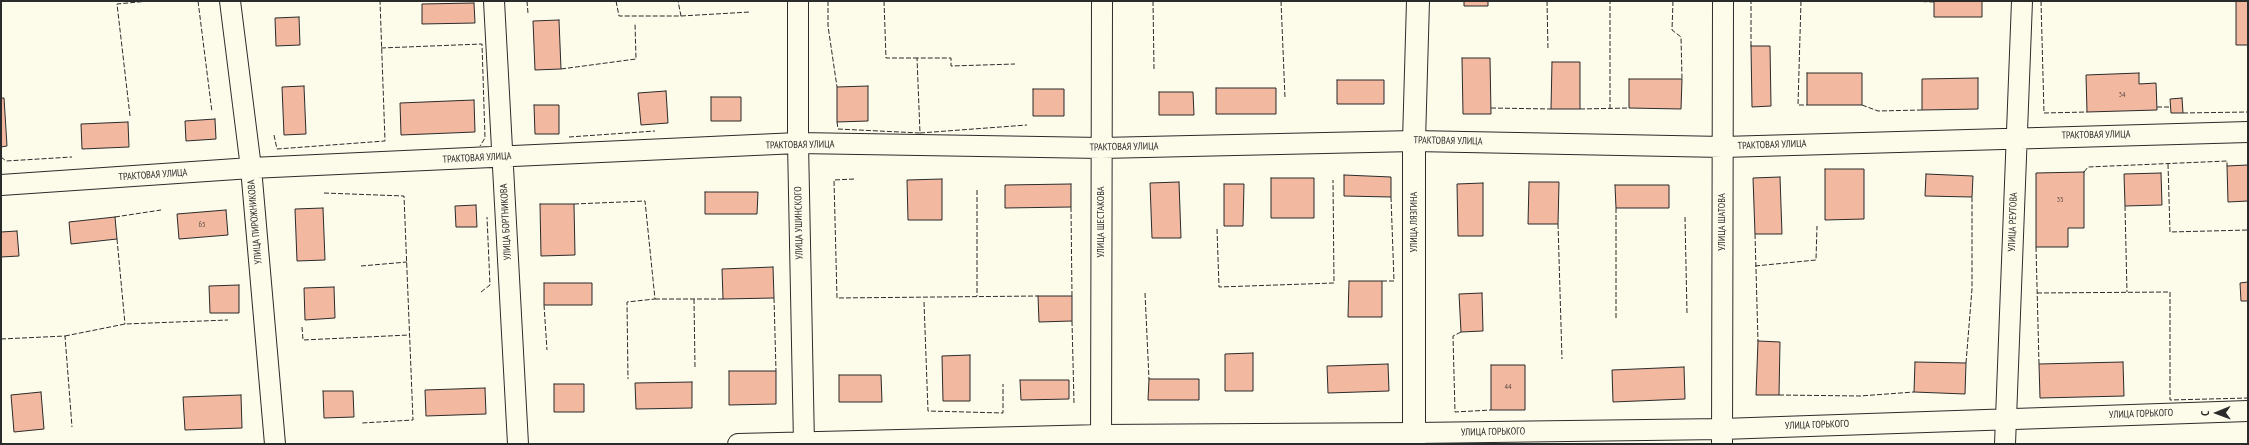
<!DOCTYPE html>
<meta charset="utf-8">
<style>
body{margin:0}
#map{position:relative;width:2249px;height:445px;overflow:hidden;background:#fdfbea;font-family:"PT Sans Narrow",sans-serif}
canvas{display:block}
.frame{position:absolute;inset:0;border:2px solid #2b2b2b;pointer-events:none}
.north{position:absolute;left:2197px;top:393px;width:40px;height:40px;-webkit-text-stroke:3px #fdfbea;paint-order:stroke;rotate:269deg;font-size:11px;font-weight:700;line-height:16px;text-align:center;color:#2b2b2b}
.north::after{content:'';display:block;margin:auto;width:14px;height:18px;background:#2b2b2b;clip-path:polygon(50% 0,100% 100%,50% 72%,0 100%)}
</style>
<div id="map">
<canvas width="2249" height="445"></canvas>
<div class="frame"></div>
<div class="north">С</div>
</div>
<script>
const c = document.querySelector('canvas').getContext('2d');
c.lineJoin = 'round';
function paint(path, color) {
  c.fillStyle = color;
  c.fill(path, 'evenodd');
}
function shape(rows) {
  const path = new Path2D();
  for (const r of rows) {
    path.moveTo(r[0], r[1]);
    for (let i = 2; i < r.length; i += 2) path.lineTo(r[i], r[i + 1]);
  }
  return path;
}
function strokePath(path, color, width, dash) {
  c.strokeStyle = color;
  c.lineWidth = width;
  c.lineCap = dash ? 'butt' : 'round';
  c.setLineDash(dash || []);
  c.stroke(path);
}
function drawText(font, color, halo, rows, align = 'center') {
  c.font = font + ' "PT Sans Narrow",sans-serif';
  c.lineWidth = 3;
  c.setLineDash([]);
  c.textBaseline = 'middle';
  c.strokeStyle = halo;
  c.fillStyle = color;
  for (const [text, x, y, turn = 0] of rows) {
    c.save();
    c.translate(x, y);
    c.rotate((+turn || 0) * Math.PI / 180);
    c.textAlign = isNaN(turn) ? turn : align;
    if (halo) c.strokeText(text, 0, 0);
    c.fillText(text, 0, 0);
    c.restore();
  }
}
const building = shape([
 [1464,1,1488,1,1488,6,1464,6,1464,1],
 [1934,1,1982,1,1982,17,1934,17,1934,1],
 [2236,1,2248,1,2248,45,2236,45,2236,1],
 [474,3,475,23,422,24,422,4,474,3],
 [299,17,300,45,276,46,275,18,299,17],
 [559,20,561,69,535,70,533,21,559,20],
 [1751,46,1770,46,1771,106,1752,107,1751,46],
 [1462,58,1490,58,1491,114,1463,114,1462,58],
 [1552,62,1580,62,1580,109,1551,109,1552,62],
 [1807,73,1862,73,1862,105,1807,105,1807,73],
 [2139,73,2139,84,2156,83,2157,110,2087,112,2086,75,2139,73],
 [1978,78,1978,109,1922,110,1922,79,1978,78],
 [1629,79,1682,79,1681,109,1629,108,1629,79],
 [1337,80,1384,80,1384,104,1337,104,1337,80],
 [304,86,306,134,284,135,282,87,304,86],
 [868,86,868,121,837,122,837,87,868,86],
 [1216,88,1276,88,1276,114,1216,114,1216,88],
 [1033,89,1064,89,1064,116,1033,116,1033,89],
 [666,91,668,123,641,125,638,93,666,91],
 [1159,92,1193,92,1194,115,1159,115,1159,92],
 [711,97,741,97,741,121,711,121,711,97],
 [1,98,4,98,7,146,1,147,1,98],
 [2182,98,2183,113,2171,113,2170,99,2182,98],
 [474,100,475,132,401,135,400,103,474,100],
 [534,105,559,105,559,134,535,134,534,105],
 [215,119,216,139,186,141,185,121,215,119],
 [128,122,129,147,82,149,81,124,128,122],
 [2248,165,2248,201,2228,202,2227,166,2248,165],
 [1825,169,1864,169,1864,219,1825,220,1825,169],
 [2084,172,2084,228,2068,228,2068,247,2036,247,2036,173,2084,172],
 [2161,173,2162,205,2125,206,2124,174,2161,173],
 [1926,174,1973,176,1972,197,1925,196,1926,174],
 [1344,175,1391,177,1391,197,1344,196,1344,175],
 [1780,177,1782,234,1755,234,1753,178,1780,177],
 [1271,178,1314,178,1314,218,1271,218,1271,178],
 [942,179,942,220,908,220,907,180,942,179],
 [1179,182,1181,238,1152,238,1150,183,1179,182],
 [1529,182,1559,182,1558,224,1528,224,1529,182],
 [1483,183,1483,236,1458,236,1457,184,1483,183],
 [1071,184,1071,207,1005,208,1005,185,1071,184],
 [1224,184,1244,184,1243,226,1224,226,1224,184],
 [1615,185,1669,185,1669,208,1616,208,1615,185],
 [705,192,758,192,757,214,705,214,705,192],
 [540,204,574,204,575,255,541,256,540,204],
 [476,205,477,227,456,227,455,206,476,205],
 [323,208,325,260,297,261,295,209,323,208],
 [226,210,228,235,179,239,177,214,226,210],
 [115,217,117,239,71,244,69,222,115,217],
 [17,231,19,256,1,257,1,232,17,231],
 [773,267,774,298,723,299,722,269,773,267],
 [1349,281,1382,281,1382,317,1348,317,1349,281],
 [2248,282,2248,301,2241,301,2240,283,2248,282],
 [544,283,592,283,592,305,544,305,544,283],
 [239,285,239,313,210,313,209,286,239,285],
 [334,287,335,318,305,320,304,288,334,287],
 [1482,293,1483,331,1461,332,1459,294,1482,293],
 [1038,296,1072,296,1072,321,1039,322,1038,296],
 [1758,341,1780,342,1779,395,1756,395,1758,341],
 [1253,353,1253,391,1225,391,1225,354,1253,353],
 [970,355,970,401,943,401,942,356,970,355],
 [1915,362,1966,363,1965,394,1914,392,1915,362],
 [2123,362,2124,396,2040,398,2039,364,2123,362],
 [1388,364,1389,391,1328,393,1327,366,1388,364],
 [1491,365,1525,365,1525,410,1491,410,1491,365],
 [1684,367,1685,399,1613,402,1612,370,1684,367],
 [729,371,776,371,776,404,729,405,729,371],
 [839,375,881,375,882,402,839,402,839,375],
 [1149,379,1199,379,1199,400,1148,400,1149,379],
 [1020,380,1069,380,1069,399,1021,400,1020,380],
 [692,382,692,408,636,409,635,383,692,382],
 [554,384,584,384,584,412,554,412,554,384],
 [485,388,486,414,426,416,425,390,485,388],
 [323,391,353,391,354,417,324,418,323,391],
 [41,392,44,429,14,432,11,395,41,392],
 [241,395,242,428,185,430,183,397,241,395]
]);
const minor = shape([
 [230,1,251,168,275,444],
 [494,1,518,444],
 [798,1,798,143,804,444],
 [1,185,251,168,798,143,1101,148,1414,141,1723,147,2248,132],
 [738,444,1101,435,1415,433,1722,429,2248,411],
 [1101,444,1102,1],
 [1722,444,1723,1],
 [2005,444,2022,1]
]);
const secondary = shape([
 [1414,444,1414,141,1418,1]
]);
const fence = shape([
 [198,1,212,112],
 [527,1,528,13],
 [616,1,619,16,681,16,678,1],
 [828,1,828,26,837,87],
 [884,1,886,58,917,58],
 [1153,1,1154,69],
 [1281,1,1285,98],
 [1547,1,1548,50],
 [1673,1,1672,30,1681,37,1682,79],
 [1801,1,1798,105,1807,105],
 [1908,1,1934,2],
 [2041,1,2044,113,2087,112],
 [681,16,750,12],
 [1751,46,1751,1],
 [381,48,482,44,485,138,480,146],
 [561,69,636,59,635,23],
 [1862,105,1878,111,1922,110],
 [2157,107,2170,107],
 [1491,108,1551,109],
 [1580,109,1629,108],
 [1610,109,1610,1],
 [2183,113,2248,112],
 [130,116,117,4,149,1],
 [837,122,838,129,920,133,917,58,951,58,951,66,1015,64],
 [920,133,1027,125],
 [274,135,277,149,385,141,380,1],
 [569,137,655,131],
 [1,157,6,161,72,157],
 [2168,164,2170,232,2248,230],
 [2084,172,2088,167,2227,161,2227,166],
 [854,179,834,180,837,298,1038,296],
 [977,190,977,296],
 [324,193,404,196,413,420,362,423],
 [574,204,645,201,655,299,627,302,628,379],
 [2125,206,2127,292],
 [1071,207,1072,296],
 [1616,208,1616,318],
 [115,217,161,210],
 [1685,217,1687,313],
 [1558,224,1562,359],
 [1217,229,1219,287,1334,283,1333,180],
 [1755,234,1758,341],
 [117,239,125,324],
 [2036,247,2039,364],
 [361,266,407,262],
 [1755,266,1816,260,1817,226],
 [1382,281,1394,281,1391,197],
 [481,292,490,285,487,217],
 [1145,293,1149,379],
 [2037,293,2170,292,2170,400,2248,398],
 [774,298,776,371],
 [655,299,723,299],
 [694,299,695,367],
 [924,302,928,411,1003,413,1003,384],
 [544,305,547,350],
 [1072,321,1074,403],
 [302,327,303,340,409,335],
 [1461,332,1453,336,1455,412,1491,410],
 [65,336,125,324,228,320],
 [1,339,65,336,72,427],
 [1966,363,1972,289,1972,197],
 [1,387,1,389],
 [1779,395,1860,396,1914,392]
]);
const numberNames = [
 ["34",2122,95],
 ["35",2060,200],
 ["65",202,225],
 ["44",1508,387]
];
const streetNames = [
 ["ТРАКТОВАЯ УЛИЦА",2096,135,-1],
 ["ТРАКТОВАЯ УЛИЦА",1448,141,1],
 ["ТРАКТОВАЯ УЛИЦА",800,145,-1],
 ["ТРАКТОВАЯ УЛИЦА",1772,145,-2],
 ["ТРАКТОВАЯ УЛИЦА",1124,147,-1],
 ["ТРАКТОВАЯ УЛИЦА",477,158,-3],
 ["ТРАКТОВАЯ УЛИЦА",153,175,-4],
 ["УЛИЦА ПИРОЖНИКОВА",255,222,-95],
 ["УЛИЦА БОРТНИКОВА",506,222,-93],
 ["УЛИЦА ШЕСТАКОВА",1101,222,-90],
 ["УЛИЦА ЛЯЗГИНА",1414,222,-90],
 ["УЛИЦА ШАТОВА",1722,222,-90],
 ["УЛИЦА РЕУТОВА",2013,222,-88],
 ["УЛИЦА УШИНСКОГО",799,223,-91],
 ["УЛИЦА ГОРЬКОГО",2141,414,-2],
 ["УЛИЦА ГОРЬКОГО",1817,425,-2],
 ["УЛИЦА ГОРЬКОГО",1493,432,-1]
];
paint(building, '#f2b8a0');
strokePath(building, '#2b2b2b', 1);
strokePath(minor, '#2b2b2b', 22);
strokePath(secondary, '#2b2b2b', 24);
strokePath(minor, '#fdfbea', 20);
strokePath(secondary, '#fdfbea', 22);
strokePath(fence, '#2b2b2b', 1, [5, 2]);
drawText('8px', '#5d4e48', null, numberNames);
drawText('10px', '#2b2b2b', '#fdfbea', streetNames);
</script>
